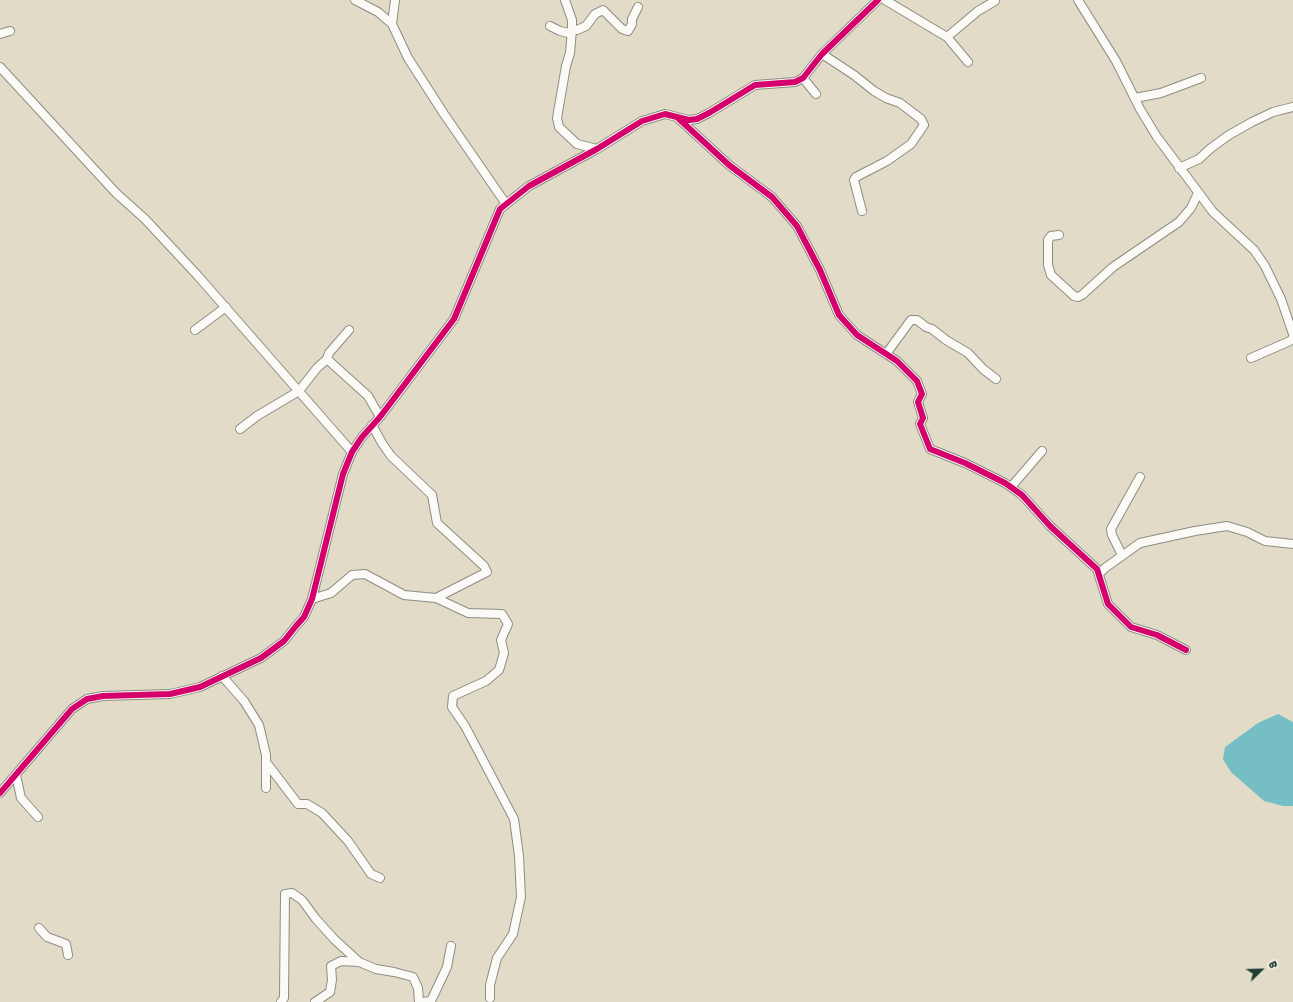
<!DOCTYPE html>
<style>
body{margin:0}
#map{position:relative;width:1293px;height:1002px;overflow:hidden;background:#e2dbc8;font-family:"Shantell Sans",sans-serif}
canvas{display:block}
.north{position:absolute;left:1241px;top:950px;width:40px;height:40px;-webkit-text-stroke:3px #fbf7ec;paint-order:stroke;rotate:67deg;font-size:11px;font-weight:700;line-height:16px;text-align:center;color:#1f3d34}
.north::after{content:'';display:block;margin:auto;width:14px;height:18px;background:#1f3d34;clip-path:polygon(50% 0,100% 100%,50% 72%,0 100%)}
</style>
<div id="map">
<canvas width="1293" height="1002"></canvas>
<div class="north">B</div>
</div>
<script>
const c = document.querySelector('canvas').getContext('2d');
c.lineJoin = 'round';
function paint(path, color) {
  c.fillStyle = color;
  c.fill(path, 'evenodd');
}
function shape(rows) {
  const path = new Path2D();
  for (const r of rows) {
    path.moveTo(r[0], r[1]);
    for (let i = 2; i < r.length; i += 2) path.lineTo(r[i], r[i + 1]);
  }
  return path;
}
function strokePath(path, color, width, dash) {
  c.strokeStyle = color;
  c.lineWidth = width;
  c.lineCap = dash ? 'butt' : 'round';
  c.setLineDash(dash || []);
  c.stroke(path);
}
const water = shape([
 [1278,714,1293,722,1293,806,1283,806,1264,801,1231,772,1223,759,1225,747,1258,723]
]);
const minor = shape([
 [355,0,378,12,392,24,408,58,444,114,506,204],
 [565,0,572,20,572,30,570,53,566,66,557,118,559,127,577,144,597,149],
 [885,0,947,37,968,62],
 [1078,0,1116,61,1140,109,1157,137,1213,212,1254,250,1265,266,1281,299,1293,334],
 [392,24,395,0],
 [550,26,560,31,568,33,572,30,577,30,586,26,595,14,603,10,622,29,628,31,632,24,632,19,638,7],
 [0,34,10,31],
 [947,37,978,11,995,1],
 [822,54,854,75,874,91,886,98,900,103,921,119,924,125,911,144,887,161,856,177,854,180,862,211],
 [0,67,116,193,145,219,198,276,352,452],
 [803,78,816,94],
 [1135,98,1161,93,1201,78],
 [678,118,729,165,772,197,797,226,820,270,839,315,857,335,897,361,917,381,922,394,918,402,923,418,920,424,930,449,965,463,1005,483,1022,495,1050,526,1097,569,1108,604,1131,627,1157,635,1186,650],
 [1179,168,1199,159,1211,148,1229,135,1252,122,1273,112,1293,107],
 [1059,235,1051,236,1048,240,1048,265,1051,275,1074,296,1078,297,1082,295,1113,267,1179,222,1191,208,1198,193],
 [195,330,226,307],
 [886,354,911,320,917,320,926,327,932,329,946,340,968,353,983,369,996,379],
 [1251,358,1290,341,1293,338],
 [327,359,368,396,380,417],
 [372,425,382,443,391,456,432,495,437,523,484,566,487,572,436,598,468,613,502,614,508,624,501,640,504,653,499,670,486,681,453,696,452,707,465,726,514,819,519,856,521,897,513,934,497,958,490,985,490,998],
 [240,429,257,416,299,391,317,368,327,359,329,353,349,330],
 [1011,487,1042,451],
 [1122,555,1112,535,1111,529,1140,477],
 [1099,574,1105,568,1140,543,1195,531,1227,526,1247,532,1265,541,1293,544],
 [312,599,331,593,352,575,365,574,404,595,436,598],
 [222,676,244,701,259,725,266,755,266,788],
 [266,762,298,804,307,804,322,813,348,841,371,874,380,878],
 [16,775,21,798,38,817],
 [0,793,72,709,87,699,103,696,170,694,200,687,261,658,284,641,296,626,304,617,312,599,343,474,352,452,362,437,380,417,454,319,500,209,529,186,597,149,642,121,665,114,689,120,697,119,709,113,755,85,795,82,803,78,822,54,878,0],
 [39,928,47,937,66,944,68,955],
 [281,1002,284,998,285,894,292,893,302,900,316,919,334,939,359,962],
 [315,1002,330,992,332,980,331,966,341,961,359,962,376,969,394,972,413,977,418,988,419,1002],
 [422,1002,431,1001,447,967,451,946]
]);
const cycleway = shape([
 [679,119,729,165,772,197,797,226,820,270,839,315,857,335,897,361,917,381,922,394,918,402,923,418,920,424,930,449,965,463,1005,483,1022,495,1050,526,1097,569,1108,604,1131,627,1157,635,1186,650],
 [0,793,72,709,87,699,103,696,170,694,200,687,261,658,284,641,296,626,304,617,312,599,343,474,352,452,362,437,380,417,454,319,500,209,529,186,597,149,642,121,665,114,689,120,697,119,709,113,755,85,795,82,803,78,822,54,878,0]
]);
paint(water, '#75bfc4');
strokePath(minor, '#8c8d82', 10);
strokePath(minor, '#fbfaf7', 8);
strokePath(cycleway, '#d6006c', 6);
</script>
